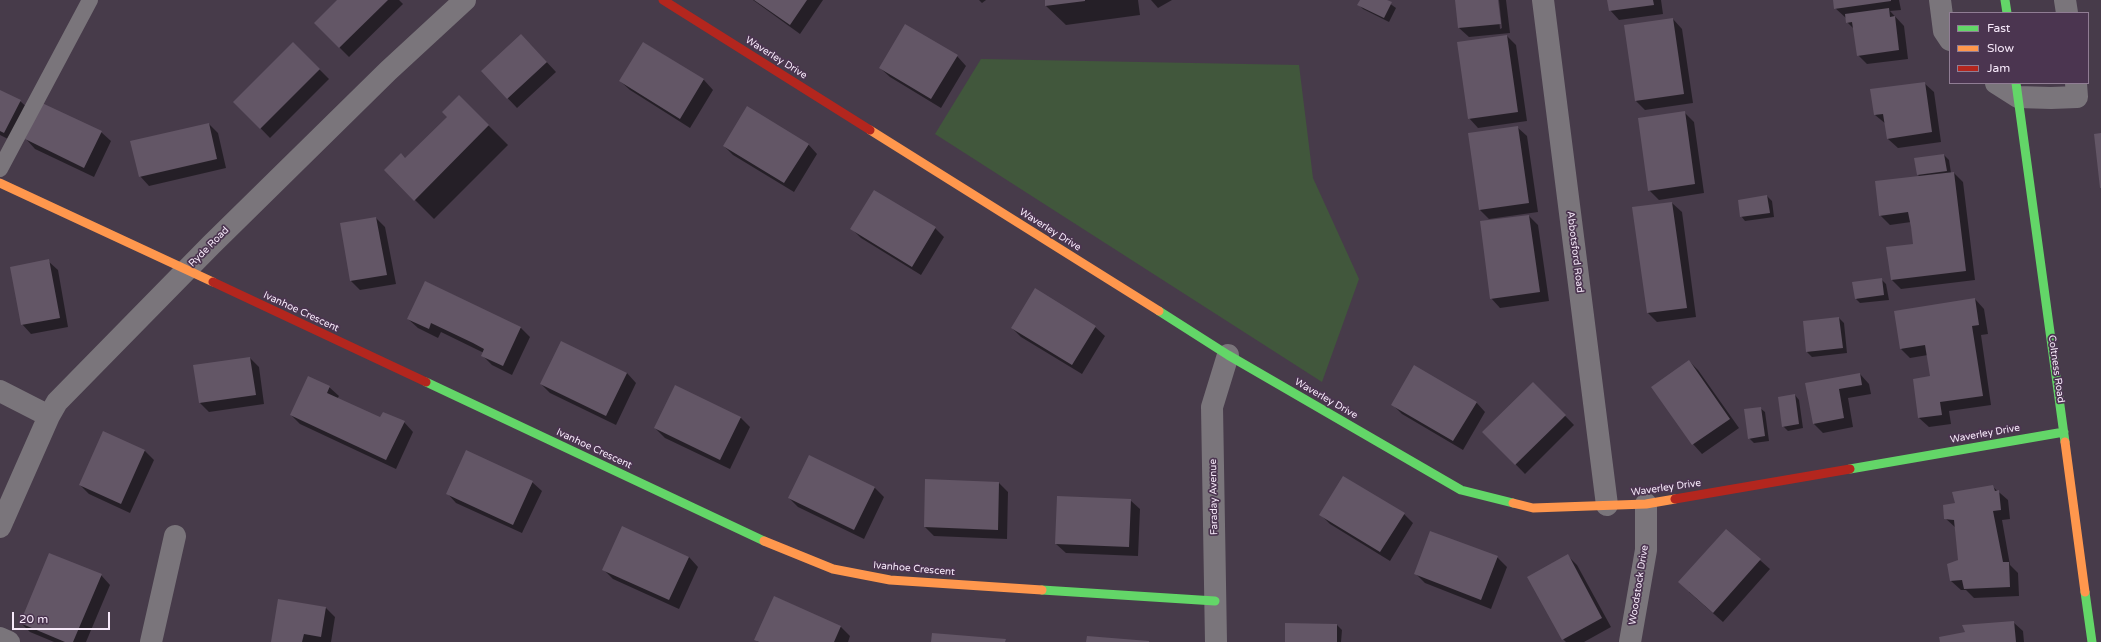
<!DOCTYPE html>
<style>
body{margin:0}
#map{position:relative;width:2101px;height:642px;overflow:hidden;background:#473b4a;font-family:"Varela Round",sans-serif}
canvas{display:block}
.legend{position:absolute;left:1949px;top:12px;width:140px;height:72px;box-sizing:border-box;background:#4b3550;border:1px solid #907d94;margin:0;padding:5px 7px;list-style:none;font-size:12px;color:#f7e9fa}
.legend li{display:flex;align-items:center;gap:8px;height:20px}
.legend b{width:20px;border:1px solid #907d94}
.scale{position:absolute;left:12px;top:612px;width:98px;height:18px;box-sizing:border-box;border:2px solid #f7e9fa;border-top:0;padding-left:5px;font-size:12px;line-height:14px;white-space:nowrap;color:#f7e9fa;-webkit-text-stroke:3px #4b3550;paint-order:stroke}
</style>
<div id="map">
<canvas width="2101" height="642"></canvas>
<ul class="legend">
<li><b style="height:5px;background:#63d668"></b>Fast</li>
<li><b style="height:5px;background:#ff974d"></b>Slow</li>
<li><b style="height:5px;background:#b3261e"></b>Jam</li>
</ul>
<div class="scale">20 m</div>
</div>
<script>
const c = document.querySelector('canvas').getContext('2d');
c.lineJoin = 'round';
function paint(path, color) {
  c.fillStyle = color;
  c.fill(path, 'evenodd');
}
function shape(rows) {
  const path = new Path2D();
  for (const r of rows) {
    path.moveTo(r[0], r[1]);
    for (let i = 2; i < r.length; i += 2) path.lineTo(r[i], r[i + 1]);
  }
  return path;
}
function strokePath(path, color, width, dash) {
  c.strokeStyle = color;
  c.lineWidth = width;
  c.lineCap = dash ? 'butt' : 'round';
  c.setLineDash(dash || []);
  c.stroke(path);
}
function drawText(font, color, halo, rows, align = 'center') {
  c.font = font + ' "Varela Round",sans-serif';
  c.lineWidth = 3.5;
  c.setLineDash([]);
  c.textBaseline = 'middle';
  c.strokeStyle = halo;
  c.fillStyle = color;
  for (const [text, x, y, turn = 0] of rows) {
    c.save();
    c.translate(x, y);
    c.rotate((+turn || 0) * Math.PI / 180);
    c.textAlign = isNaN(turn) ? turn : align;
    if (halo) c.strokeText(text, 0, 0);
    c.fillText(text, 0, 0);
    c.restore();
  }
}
const green = shape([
 [981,59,1299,65,1313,178,1359,279,1322,382,935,134]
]);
const shadow = shape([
 [339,0,399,0,403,4,349,57,315,23],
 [753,0,823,0,800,34],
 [979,0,986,0,982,3],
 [1046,0,1138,0,1140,15,1066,25,1046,6],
 [1151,0,1172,0,1158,8],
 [1361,0,1385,0,1396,8,1389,22,1363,9,1359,5],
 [1456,0,1497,0,1500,29,1502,28,1499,0,1506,0,1510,33,1469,37,1459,28],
 [1608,0,1661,0,1663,14,1619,20,1610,10],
 [1834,0,1899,0,1901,10,1890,11,1904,26,1908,59,1867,64,1858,55,1854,29,1847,22,1846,18,1835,8],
 [1673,19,1682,29,1693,103,1645,110,1636,101],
 [1507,36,1516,45,1527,121,1478,128,1469,118],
 [293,43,329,79,270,138,235,102],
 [644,43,704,80,713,90,690,128,630,90,620,81],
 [530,44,556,72,517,108,482,71],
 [957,56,966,66,941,108,890,77,880,68],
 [1924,83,1934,92,1941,142,1898,148,1888,139,1886,124,1875,115],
 [0,91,20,101,30,110,14,142,0,135],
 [459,96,508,145,434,219,385,170,405,160,449,117],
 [1684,112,1694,122,1704,193,1659,200,1649,190],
 [209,124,218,133,226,168,149,186,140,176],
 [1517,127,1527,136,1538,212,1489,219,1480,210],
 [101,132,111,141,94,177,35,149,26,139],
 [808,144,817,154,794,192,733,155,724,146],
 [1944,155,1949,160,1951,173,1954,173,1963,182,1975,280,1901,289,1892,280,1914,245,1911,222,1890,225,1880,215,1920,177,1918,175],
 [1767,196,1772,201,1774,217,1745,221,1741,216],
 [1672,203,1682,212,1696,317,1657,322,1648,313],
 [1529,216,1538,225,1549,301,1500,308,1491,298],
 [376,218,385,227,396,284,360,290,351,281,341,224],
 [935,228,944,237,921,275,861,238,852,229],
 [48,261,58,270,68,327,31,334,22,324],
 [1881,279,1886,284,1889,300,1860,303,1856,299],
 [426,282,521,328,530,337,512,375,492,365,482,355,484,353,441,332,438,338,418,328,408,319],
 [1975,299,1984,309,1988,334,1981,335,1991,405,1949,411,1951,424,1929,427,1919,418,1931,377,1928,355,1910,358,1901,349],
 [1839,318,1844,323,1847,353,1812,357,1807,352,1804,322],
 [1095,327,1105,336,1082,374,1021,337,1012,328],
 [250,358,259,367,264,404,209,412,200,403],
 [1689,361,1698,370,1739,428,1702,454,1693,444,1652,387],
 [627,373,636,383,616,425,550,393,541,384],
 [1860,374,1869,384,1871,394,1848,398,1853,427,1823,433,1814,424,1806,384],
 [1533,383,1574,425,1525,474,1484,432],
 [675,386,741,418,750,427,730,469,665,438,655,428],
 [329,387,339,396,337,399,380,419,404,422,413,432,396,469,300,424,291,415],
 [1795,395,1799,400,1803,428,1788,431,1783,426],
 [1476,402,1485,412,1463,450,1402,414,1393,405],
 [1760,408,1765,412,1769,441,1754,443,1749,438],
 [104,433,145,451,154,460,130,513,89,494,80,485],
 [926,480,999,483,1008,492,1007,539,934,536,925,527],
 [532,482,542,491,522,533,456,503,447,493],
 [874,487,884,497,864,539,798,507,789,498],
 [1993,487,2008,500,2010,519,2002,520,2010,565,2018,573,2019,596,1974,598,1966,590,1961,590,1951,581,1948,565,1959,560,1956,528,1945,518,1956,504],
 [1130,500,1140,509,1138,556,1066,553,1056,544],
 [1320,514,1404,514,1413,523,1390,561,1330,524],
 [1726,530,1770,569,1723,622,1689,592],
 [1568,556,1577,565,1611,627,1584,642,1566,642,1563,639],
 [689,557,698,567,679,609,613,579,603,569],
 [1497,557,1507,567,1491,609,1425,583,1416,574],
 [101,575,110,585,86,642,54,642,30,632,21,623],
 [775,597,841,627,850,636,848,642,758,642,756,640],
 [326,608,335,617,331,642,272,642],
 [2013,622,2023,631,2024,642,1941,642],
 [1337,625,1342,630,1341,642,1286,642]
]);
const building = shape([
 [337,0,388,0,339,48,314,23],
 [754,0,807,0,790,25],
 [1045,0,1085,0,1085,1,1045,6],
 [1360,0,1387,0,1392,2,1384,18,1357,5],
 [1455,0,1498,0,1501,24,1458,28],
 [1607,0,1653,0,1654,5,1609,11],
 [1833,0,1891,0,1891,1,1834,9],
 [1889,8,1890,17,1895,16,1899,50,1857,56,1852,22,1846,23,1845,14],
 [1673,18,1684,94,1635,101,1624,25],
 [905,24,958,55,931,99,879,68],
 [521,34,547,62,507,99,481,71],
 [1507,35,1518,112,1468,119,1457,42],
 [293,42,320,69,260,129,233,102],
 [643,42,704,79,680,119,619,81],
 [1925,82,1932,132,1887,139,1883,114,1874,115,1870,89],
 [0,90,21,100,4,133,0,131],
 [459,95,489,125,414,201,384,170,401,153,405,158,447,117,442,112],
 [42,103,102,131,84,168,25,139],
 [747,106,809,144,784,183,723,146],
 [1685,111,1695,184,1648,191,1638,118],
 [209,123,217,159,139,177,130,141],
 [1518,126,1529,203,1479,210,1468,133],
 [2101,133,2101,188,2100,188,2094,134],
 [1944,154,1947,171,1917,175,1914,158],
 [1954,172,1966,271,1891,280,1886,247,1913,244,1911,227,1908,212,1879,216,1875,181],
 [874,190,936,227,912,267,850,229],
 [1767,195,1770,213,1740,217,1738,200],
 [1672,202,1687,308,1647,313,1632,207],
 [1529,215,1540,292,1490,299,1480,221],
 [376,217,387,275,350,281,340,223],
 [49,259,60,318,21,325,10,267],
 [1882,278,1884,295,1855,299,1852,282],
 [425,281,521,327,503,366,481,356,484,349,473,343,431,323,429,329,407,319],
 [1035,288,1096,326,1072,365,1011,328],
 [1975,298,1979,325,1972,326,1983,396,1940,402,1942,415,1918,418,1913,379,1930,376,1925,345,1900,349,1894,311],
 [1839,317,1843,348,1806,352,1803,321],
 [561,341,627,373,606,416,540,384],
 [250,357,256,395,199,403,193,365],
 [1689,360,1730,419,1692,445,1651,387],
 [1414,365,1477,402,1453,441,1391,405],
 [1860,373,1862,385,1839,389,1844,418,1813,424,1805,383],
 [308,376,330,386,327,393,380,417,383,412,405,421,386,460,290,415],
 [1533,382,1566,415,1515,465,1482,432],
 [675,385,741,417,720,460,654,428],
 [1795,394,1799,424,1782,427,1778,397],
 [1761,407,1765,436,1748,439,1744,409],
 [103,431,145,450,121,504,79,485],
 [466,450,533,481,513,525,446,494],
 [809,455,875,487,854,530,788,498],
 [1343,476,1405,513,1380,552,1319,515],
 [925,479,999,482,998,530,924,527],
 [1993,485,1995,491,1999,490,2001,510,1993,511,2003,562,2009,562,2010,587,1964,589,1962,580,1950,581,1947,564,1958,560,1954,520,1944,519,1943,505,1955,503,1952,492],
 [1057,496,1131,499,1129,547,1055,544],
 [622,526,689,557,669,600,602,570],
 [1726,529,1761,559,1713,613,1678,582],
 [1430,531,1498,556,1481,600,1414,574],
 [49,553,102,574,73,642,65,642,20,623],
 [1568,554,1602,618,1562,640,1527,577],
 [774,596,841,626,834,642,759,642,754,640],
 [278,599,326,607,321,637,304,634,302,642,271,642],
 [2014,621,2016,642,1940,642,1939,637,1965,632,1962,625],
 [1285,623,1337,624,1337,642,1285,642],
 [932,633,1006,639,1005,642,931,642],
 [1087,636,1149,641,1149,642,1086,642]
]);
const lane = shape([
 [0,169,90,0]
]);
const street = shape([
 [1543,0,1607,505],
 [1940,0,1944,31,1950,40],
 [2065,0,2067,13],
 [1996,83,2018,97,2051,98,2077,97,2076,83],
 [0,391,49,416],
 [0,527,49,416,57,402,211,245,388,71,465,0],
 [0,638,9,642],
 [151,642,175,536],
 [1216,642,1212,407,1228,355],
 [1630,642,1646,550,1646,504]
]);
const fast = shape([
 [2005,0,2007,13],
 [2016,83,2065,442],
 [1159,311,1228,355,1461,490,1513,503],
 [426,382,764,541],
 [1850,469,2064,432],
 [1042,590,1215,601],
 [2085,592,2092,642]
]);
const slow = shape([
 [870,130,1159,311],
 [0,183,213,282],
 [2065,442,2085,592],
 [1513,503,1533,508,1646,504,1675,499],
 [764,541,833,569,890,580,1042,590]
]);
const jam = shape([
 [663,0,870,130],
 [213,282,426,382],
 [1675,499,1850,469]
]);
const streetNames = [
 ["Waverley Drive",776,58,32],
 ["Waverley Drive",1050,230,32],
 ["Ryde Road",209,247,-45],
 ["Abbotsford Road",1575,252,83],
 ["Ivanhoe Crescent",301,312,25],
 ["Coltness Road",2056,369,82],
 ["Waverley Drive",1326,399,30],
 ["Waverley Drive",1985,434,-10],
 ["Ivanhoe Crescent",594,449,25],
 ["Waverley Drive",1666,488,-8],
 ["Faraday Avenue",1214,497,-91],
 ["Ivanhoe Crescent",914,569,5],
 ["Woodstock Drive",1639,585,-81]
];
paint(green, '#41573c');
paint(shadow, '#0007');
paint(building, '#635666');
strokePath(lane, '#7a757b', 16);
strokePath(street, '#7a757b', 22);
strokePath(fast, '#63d668', 9);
strokePath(slow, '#ff974d', 9);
strokePath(jam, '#b3261e', 9);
drawText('10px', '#f7e9fa', '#4b3550', streetNames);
</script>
